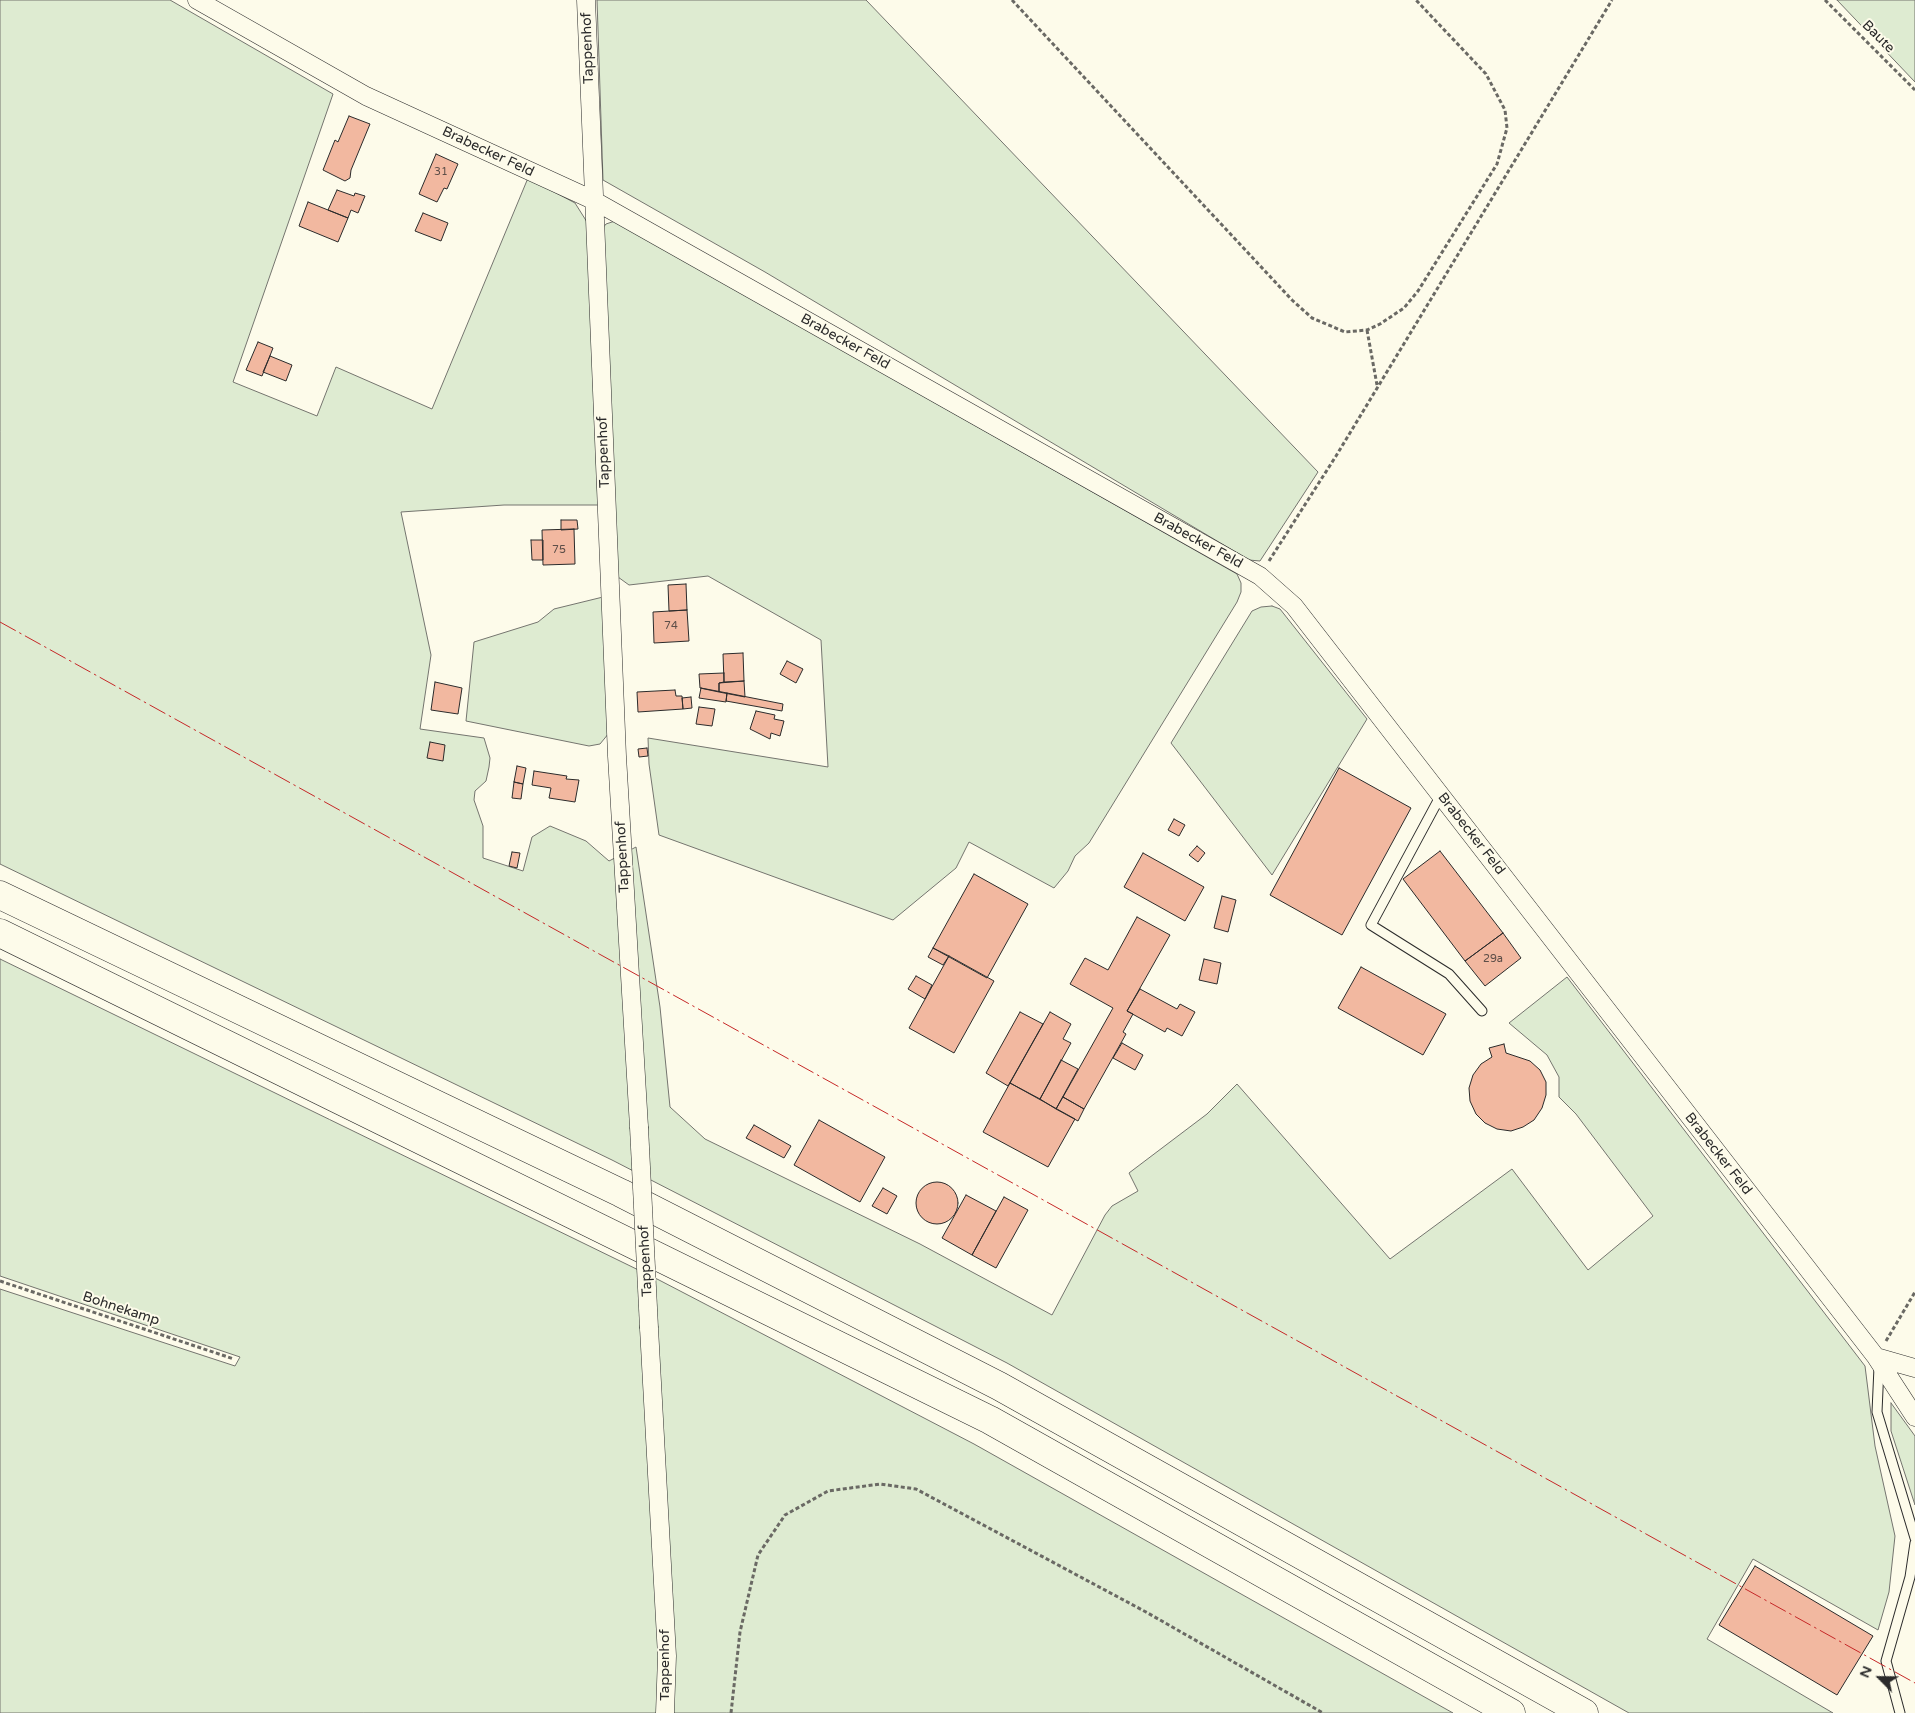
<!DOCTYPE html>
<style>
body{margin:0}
#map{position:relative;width:1915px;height:1713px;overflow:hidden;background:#fdfbea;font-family:"Varela Round",sans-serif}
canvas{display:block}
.north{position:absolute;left:1855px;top:1653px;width:50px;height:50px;-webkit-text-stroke:4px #fdfbea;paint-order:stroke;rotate:293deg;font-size:14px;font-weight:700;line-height:20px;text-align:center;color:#2b2b2b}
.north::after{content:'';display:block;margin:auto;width:18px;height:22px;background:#2b2b2b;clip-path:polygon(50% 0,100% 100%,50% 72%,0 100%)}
</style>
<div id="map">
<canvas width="1915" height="1713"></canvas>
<div class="north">N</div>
</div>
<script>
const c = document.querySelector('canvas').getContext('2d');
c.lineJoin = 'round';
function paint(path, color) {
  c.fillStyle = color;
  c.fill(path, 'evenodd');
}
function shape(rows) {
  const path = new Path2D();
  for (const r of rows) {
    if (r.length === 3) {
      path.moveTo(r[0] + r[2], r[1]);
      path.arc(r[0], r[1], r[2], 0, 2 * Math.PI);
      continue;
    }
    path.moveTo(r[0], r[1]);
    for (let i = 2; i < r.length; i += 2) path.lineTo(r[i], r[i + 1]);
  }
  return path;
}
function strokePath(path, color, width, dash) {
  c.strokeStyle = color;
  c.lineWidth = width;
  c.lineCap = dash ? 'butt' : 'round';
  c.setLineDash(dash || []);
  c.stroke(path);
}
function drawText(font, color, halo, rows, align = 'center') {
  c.font = font + ' "Varela Round",sans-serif';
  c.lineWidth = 4;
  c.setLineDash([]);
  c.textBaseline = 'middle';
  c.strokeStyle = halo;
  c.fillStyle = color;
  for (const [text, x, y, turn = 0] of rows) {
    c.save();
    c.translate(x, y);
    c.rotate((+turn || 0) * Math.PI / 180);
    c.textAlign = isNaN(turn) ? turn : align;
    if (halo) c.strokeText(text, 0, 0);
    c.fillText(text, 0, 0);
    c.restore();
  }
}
const green = shape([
 [0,0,170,0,333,94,233,382,317,416,336,367,432,409,528,178,575,203,587,222,598,505,504,505,401,512,431,655,420,729,484,738,490,758,489,767,486,781,475,791,474,800,483,826,483,858,523,871,532,837,550,826,586,841,609,861,636,847,660,1007,670,1107,705,1139,920,1244,1052,1315,1105,1215,1112,1206,1138,1191,1129,1173,1207,1114,1237,1084,1390,1259,1512,1169,1588,1270,1653,1216,1576,1114,1559,1097,1559,1077,1547,1055,1509,1023,1567,977,1865,1366,1875,1446,1895,1536,1889,1592,1878,1630,1753,1559,1707,1639,1833,1713,1629,1713,1007,1363,612,1160,0,864,0,0],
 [597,0,866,0,1318,472,1260,561,1249,560,765,272,603,180,597,0],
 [1837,0,1915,0,1915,82,1837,0],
 [615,221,1237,574,1241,583,1241,592,1237,602,1089,843,1075,856,1068,871,1054,888,969,842,956,868,893,920,659,835,649,764,648,738,828,767,821,640,708,576,629,585,618,577,602,229,606,224,615,221],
 [603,597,609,733,600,744,589,746,466,721,474,642,538,622,554,609,603,597],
 [1272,606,1280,609,1367,719,1272,875,1171,743,1252,611,1261,607,1272,606],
 [0,959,659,1280,974,1444,1453,1713,0,1713,0,1289,235,1366,240,1357,0,1276,0,959],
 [1891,1403,1915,1436,1915,1505,1891,1431,1891,1403]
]);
const building = shape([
 [349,116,370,124,351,170,350,178,345,181,323,170,335,140,338,142,349,116],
 [436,154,458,164,447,189,444,188,437,202,419,194,436,154],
 [337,190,354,196,355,193,365,196,358,213,351,210,348,218,328,210,337,190],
 [308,202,348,218,338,242,299,226,308,202],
 [423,213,448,223,441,241,415,231,423,213],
 [258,342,273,348,262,376,246,370,258,342],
 [270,356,292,365,286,381,263,372,270,356],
 [561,520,577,520,578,529,561,530,561,520],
 [574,529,575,564,543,565,542,530,574,529],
 [531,540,543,540,543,560,532,560,531,540],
 [686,584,687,610,669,611,668,585,686,584],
 [687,610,689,641,654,643,653,612,687,610],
 [743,653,744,681,724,682,723,654,743,653],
 [787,661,803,669,796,683,780,674,787,661],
 [724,673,724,682,719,683,719,692,700,688,699,674,724,673],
 [744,681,745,697,719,692,719,683,744,681],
 [435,682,462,688,458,714,431,710,435,682],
 [701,688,727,693,726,702,699,698,701,688],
 [675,690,676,696,682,696,683,709,638,712,637,692,675,690],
 [727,693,783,704,782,711,726,701,727,693],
 [691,697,692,708,683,709,682,698,691,697],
 [699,707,715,709,712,726,696,724,699,707],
 [756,711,775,715,774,719,784,721,780,736,771,733,770,739,750,729,756,711],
 [430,742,445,745,443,761,427,758,430,742],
 [647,748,648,756,639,757,638,749,647,748],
 [517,766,526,768,523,784,514,782,517,766],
 [1339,768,1411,808,1342,935,1270,895,1339,768],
 [534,771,567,776,566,779,579,780,575,802,549,798,551,788,532,785,534,771],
 [514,782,523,784,521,799,512,798,514,782],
 [1174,819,1185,825,1179,836,1168,830,1174,819],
 [1197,846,1205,853,1198,862,1189,855,1197,846],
 [1440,851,1503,933,1465,961,1403,879,1440,851],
 [512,852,520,853,517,868,509,866,512,852],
 [1143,853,1204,887,1185,921,1124,887,1143,853],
 [974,874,1028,904,987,978,933,948,974,874],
 [1222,896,1236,900,1228,932,1214,928,1222,896],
 [1137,917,1170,935,1127,1011,1133,1014,1123,1032,1126,1034,1084,1109,1063,1097,1113,1008,1070,984,1085,958,1108,970,1137,917],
 [1503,933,1521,958,1485,986,1465,961,1503,933],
 [933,948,949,956,943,965,928,957,933,948],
 [949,956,994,981,954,1053,909,1028,949,956],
 [1204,959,1221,963,1217,984,1199,980,1204,959],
 [1361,967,1446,1014,1423,1055,1338,1008,1361,967],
 [916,976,932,985,925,999,908,989,916,976],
 [1140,989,1177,1009,1180,1004,1195,1012,1182,1036,1167,1028,1165,1032,1127,1011,1140,989],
 [1020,1012,1043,1024,1008,1086,986,1073,1020,1012],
 [1050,1012,1071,1024,1063,1039,1071,1043,1040,1099,1010,1083,1050,1012],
 [1122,1043,1143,1055,1135,1070,1113,1058,1122,1043],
 [1504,1044,1506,1053,1530,1061,1540,1070,1546,1082,1546,1095,1542,1108,1534,1120,1523,1127,1511,1131,1497,1129,1485,1123,1476,1114,1470,1101,1469,1088,1473,1075,1481,1064,1492,1057,1489,1048,1504,1044],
 [1061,1060,1078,1069,1056,1109,1040,1099,1061,1060],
 [1010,1083,1075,1119,1048,1167,983,1132,1010,1083],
 [1063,1097,1084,1109,1078,1121,1056,1109,1063,1097],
 [819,1120,885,1157,860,1202,794,1165,819,1120],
 [754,1125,791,1146,784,1158,746,1138,754,1125],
 [937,1203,21],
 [883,1188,897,1196,887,1214,872,1206,883,1188],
 [966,1195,996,1211,972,1255,942,1238,966,1195],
 [1004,1197,1028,1210,996,1268,972,1255,1004,1197],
 [1755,1566,1873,1636,1837,1695,1719,1625,1755,1566]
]);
const path = shape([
 [1012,0,1292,300,1312,318,1345,332,1367,330,1380,324,1404,308,1418,291,1497,164,1507,128,1505,110,1486,74,1416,0],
 [1825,0,1915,90],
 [1367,330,1377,385],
 [1269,561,1336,456,1612,0],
 [0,1281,234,1359],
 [1886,1341,1915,1292],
 [731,1713,740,1632,758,1555,785,1515,828,1491,880,1484,916,1489,1146,1612,1323,1713]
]);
const lane = shape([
 [1441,795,1371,925,1449,974,1482,1011],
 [1879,1367,1877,1412,1915,1538],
 [1900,1713,1886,1661,1910,1577,1915,1543]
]);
const street = shape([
 [197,0,366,96,593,200,1260,576,1294,606,1876,1357,1915,1417],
 [586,0,617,756,639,1127],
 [649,1328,667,1656,665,1713],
 [1876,1357,1915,1368]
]);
const highway = shape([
 [0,895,621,1193,999,1386,1584,1713],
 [0,933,990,1420,1511,1713]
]);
const streetBridge = shape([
 [639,1127,649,1328]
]);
const power = shape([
 [0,622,1915,1683]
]);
const numberNames = [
 ["31",441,172],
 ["75",559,550],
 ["74",671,626],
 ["29a",1493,959]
];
const streetNames = [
 ["Baute",1878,37,45],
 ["Tappenhof",588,48,-92],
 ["Brabecker Feld",488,152,25],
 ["Brabecker Feld",845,342,29],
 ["Tappenhof",604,452,-92],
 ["Brabecker Feld",1198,541,29],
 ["Brabecker Feld",1471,834,52],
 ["Tappenhof",623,857,-93],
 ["Brabecker Feld",1718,1154,52],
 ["Tappenhof",646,1261,-93],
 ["Bohnekamp",121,1309,18],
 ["Tappenhof",665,1665,-90]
];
paint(green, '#deebd1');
strokePath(green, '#74746e', 1);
paint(building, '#f2b8a0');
strokePath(building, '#2b2b2b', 1);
strokePath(lane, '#2b2b2b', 11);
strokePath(street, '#2b2b2b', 19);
strokePath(highway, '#2b2b2b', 29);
strokePath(path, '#6a6964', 3, [4, 2.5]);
strokePath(lane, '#fdfbea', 9);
strokePath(street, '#fdfbea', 18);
strokePath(highway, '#fdfbea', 28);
strokePath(streetBridge, '#2b2b2b', 19, []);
strokePath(streetBridge, '#fdfbea', 18);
strokePath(power, '#c62828', 1, [18, 4, 2.5, 4]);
drawText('11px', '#5d4e48', null, numberNames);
drawText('14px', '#2b2b2b', '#fdfbea', streetNames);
</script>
